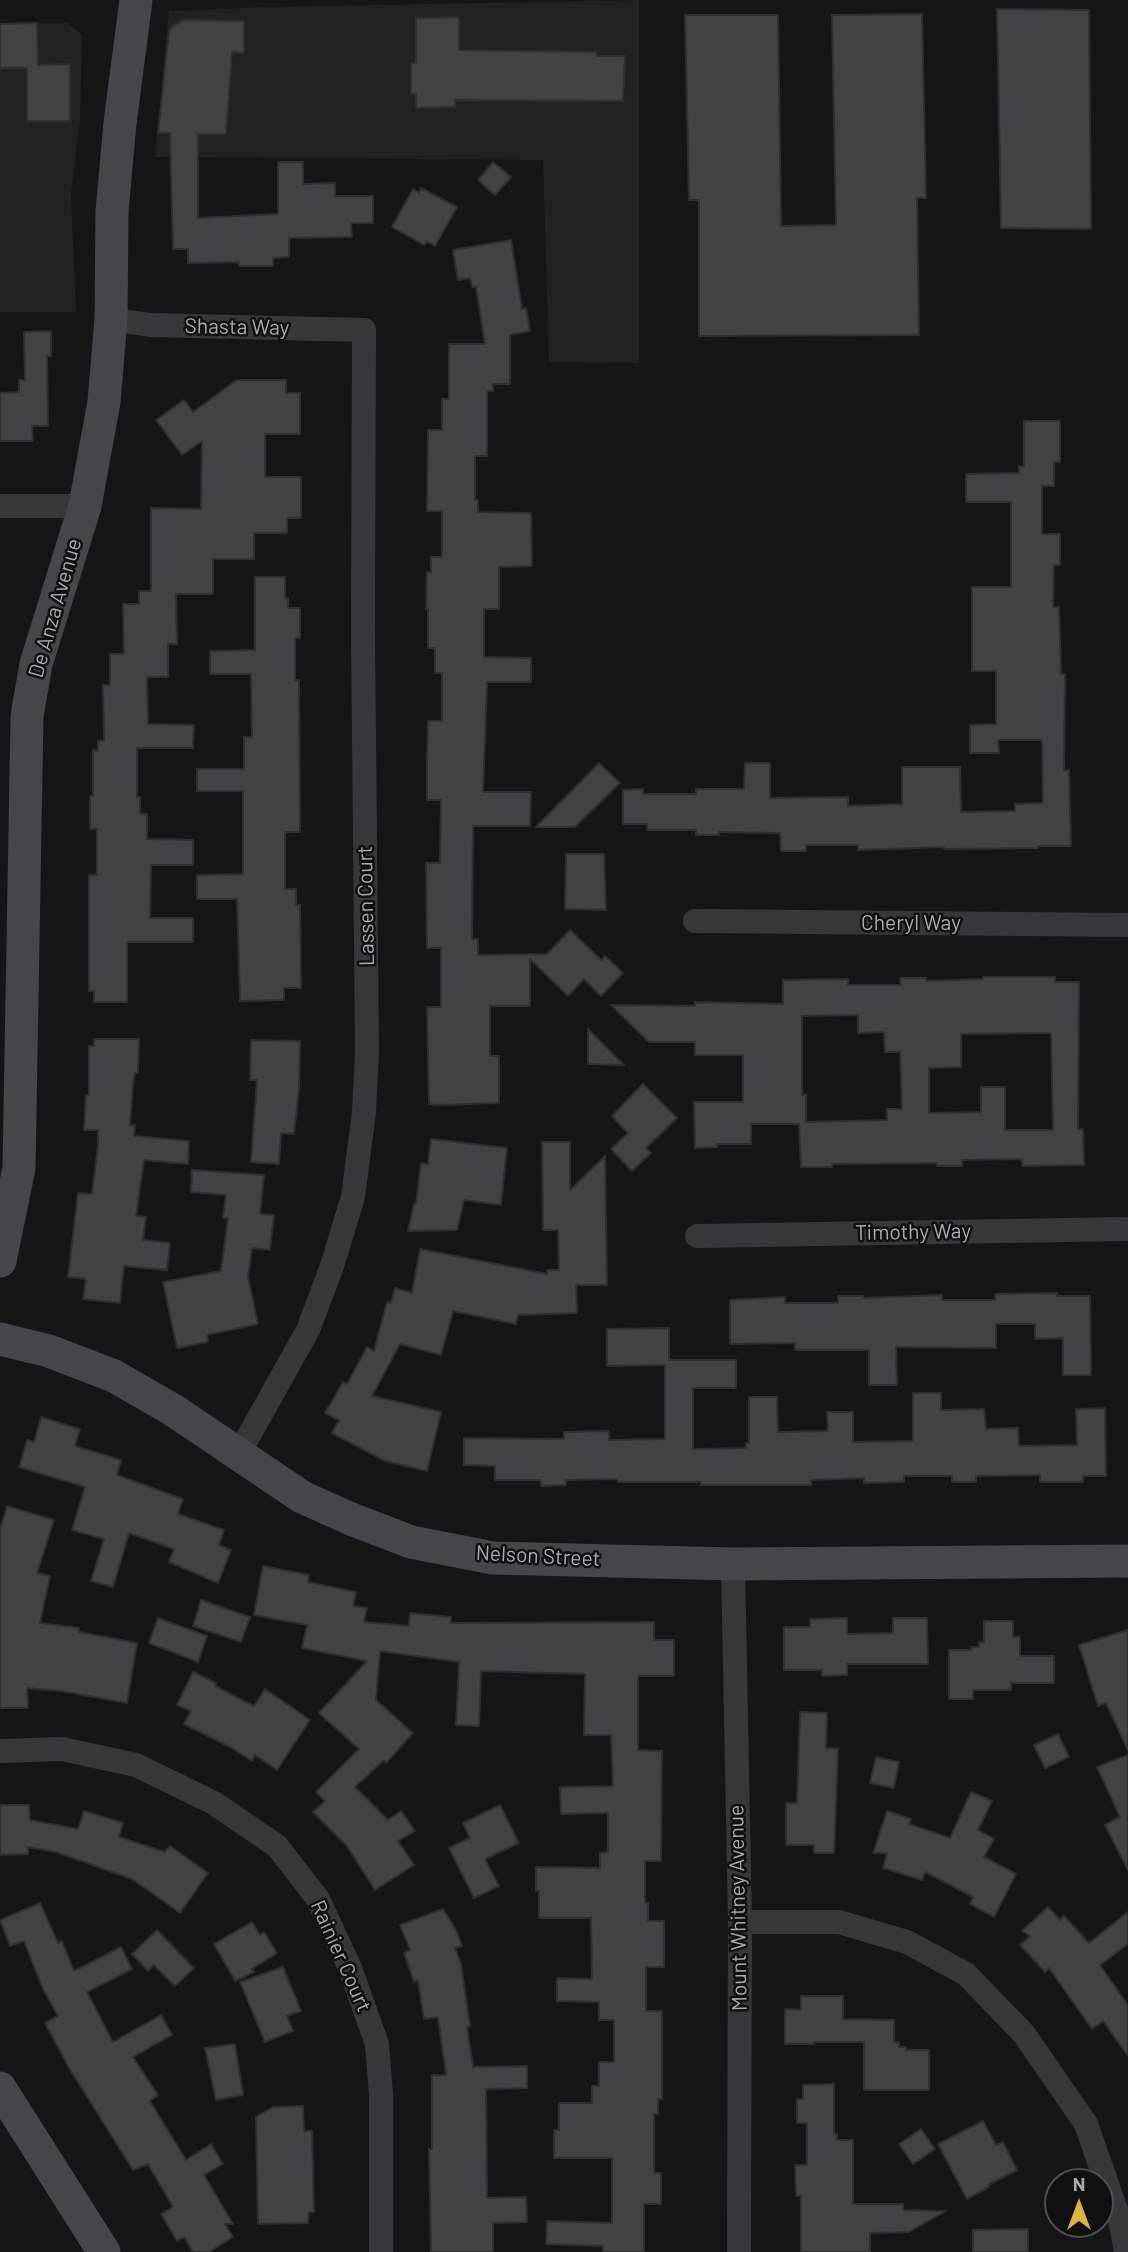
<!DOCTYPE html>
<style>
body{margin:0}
#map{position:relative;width:1128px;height:2252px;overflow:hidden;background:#151516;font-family:Barlow,sans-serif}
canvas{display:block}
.north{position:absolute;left:1044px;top:2168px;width:70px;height:70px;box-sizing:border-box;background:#101011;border:2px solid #4d4e53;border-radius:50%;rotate:0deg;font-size:19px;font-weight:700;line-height:28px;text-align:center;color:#a8abb5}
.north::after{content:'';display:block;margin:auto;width:24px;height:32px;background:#ddb246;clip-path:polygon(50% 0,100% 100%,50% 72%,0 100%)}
</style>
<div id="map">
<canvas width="1128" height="2252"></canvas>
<div class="north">N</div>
</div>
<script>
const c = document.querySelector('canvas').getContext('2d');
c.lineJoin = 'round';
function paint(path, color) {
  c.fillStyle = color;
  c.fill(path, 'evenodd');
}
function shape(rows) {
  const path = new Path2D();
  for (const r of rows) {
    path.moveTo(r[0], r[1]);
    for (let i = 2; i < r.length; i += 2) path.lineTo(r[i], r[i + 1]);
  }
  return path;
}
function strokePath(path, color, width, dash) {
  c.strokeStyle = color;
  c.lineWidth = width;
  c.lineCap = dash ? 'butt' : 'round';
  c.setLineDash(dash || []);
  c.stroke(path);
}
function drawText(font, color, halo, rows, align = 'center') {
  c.font = font + ' Barlow,sans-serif';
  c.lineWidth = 5;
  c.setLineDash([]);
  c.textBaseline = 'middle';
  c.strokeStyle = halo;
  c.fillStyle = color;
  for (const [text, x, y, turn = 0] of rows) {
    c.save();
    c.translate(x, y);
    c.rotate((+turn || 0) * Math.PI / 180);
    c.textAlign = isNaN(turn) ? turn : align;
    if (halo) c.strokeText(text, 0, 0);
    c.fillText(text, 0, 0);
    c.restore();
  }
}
const built = shape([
 [639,0,639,363,549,362,543,160,155,157,169,11,266,7],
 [0,23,67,23,82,35,80,122,71,194,76,312,0,312]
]);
const building = shape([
 [997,9,1089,10,1091,229,1001,228,997,9],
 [922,14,926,198,917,198,919,335,699,336,699,200,689,200,685,15,778,15,781,226,836,225,832,15,922,14],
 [459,17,459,50,596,52,597,56,625,56,623,101,455,100,455,107,416,108,416,94,411,94,411,63,416,63,416,18,459,17],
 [184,20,244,21,244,53,232,52,226,134,198,134,198,218,278,214,278,162,303,162,303,184,335,183,335,196,373,196,373,223,351,223,352,237,289,238,289,257,273,258,273,266,239,266,239,262,188,263,188,249,173,249,170,133,158,133,169,31,174,25,184,20],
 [37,23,38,65,70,64,70,121,27,121,27,68,0,68,0,24,37,23],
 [493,162,511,177,495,195,478,180,493,162],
 [421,188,457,207,435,246,427,241,424,245,392,227,413,189,419,193,421,188],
 [511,240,522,309,526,308,530,331,510,335,510,384,493,384,493,391,487,391,487,456,475,456,475,500,478,500,478,512,531,513,532,566,499,567,499,609,484,609,484,657,531,658,531,682,487,682,483,792,531,792,530,826,473,826,472,939,478,939,478,955,547,954,570,930,601,960,605,956,623,973,601,996,584,979,568,996,530,959,530,1006,490,1006,490,1056,499,1056,499,1103,436,1105,429,1104,427,1007,441,1007,441,948,427,948,426,863,440,863,441,800,427,800,427,759,428,721,442,721,442,673,435,673,435,648,428,648,428,609,426,609,427,572,431,572,431,557,442,557,442,511,427,511,428,430,442,430,442,399,449,399,449,344,485,344,476,287,472,287,470,278,458,280,453,250,511,240],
 [51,331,51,356,47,356,48,426,32,426,33,441,0,441,0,393,19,392,19,380,25,380,24,332,51,331],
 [237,380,286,380,286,393,300,393,300,434,265,434,265,477,301,477,301,518,287,518,287,533,254,533,254,559,213,559,213,594,176,594,177,644,168,644,168,677,147,677,148,724,194,725,193,748,137,748,137,797,140,797,140,814,147,814,147,839,193,840,193,865,151,865,150,918,193,918,193,942,127,942,127,1002,94,1002,94,991,89,991,89,875,97,875,97,829,90,829,90,796,93,796,93,750,98,751,98,741,104,741,103,685,110,685,110,654,124,654,123,604,139,604,139,591,151,591,151,508,201,509,202,441,182,455,156,420,184,400,193,412,237,380],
 [1024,421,1060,421,1060,462,1054,462,1054,486,1042,486,1042,534,1060,534,1060,565,1054,565,1053,607,1059,607,1061,674,1065,674,1064,770,1069,770,1071,846,1038,846,1038,848,944,849,944,847,858,850,858,845,806,845,806,851,781,851,780,833,719,832,719,835,696,835,696,830,647,830,647,824,623,824,623,790,643,789,643,794,696,794,696,789,744,789,745,763,770,763,770,798,848,797,848,806,902,804,902,767,960,767,961,812,1015,811,1015,804,1043,803,1042,740,998,740,999,753,970,753,970,725,996,724,996,671,972,671,972,587,1011,587,1011,502,966,502,966,474,1019,473,1019,466,1024,466,1024,421],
 [255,577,285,577,285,598,288,598,288,608,300,608,300,638,295,638,295,680,299,680,300,832,285,832,285,889,296,889,296,905,300,905,301,988,284,988,284,1000,240,1001,237,899,197,899,197,875,243,874,243,791,197,791,197,769,244,769,244,737,252,737,251,674,210,674,210,651,255,650,255,577],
 [599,763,620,783,575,827,536,827,599,763],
 [566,854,604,854,606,910,565,909,566,854],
 [983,977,1055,977,1055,982,1079,982,1078,1129,1083,1129,1084,1165,1022,1166,1022,1159,962,1160,962,1166,937,1166,937,1163,832,1164,832,1167,801,1167,799,1124,751,1124,751,1144,717,1144,717,1147,695,1148,694,1102,743,1102,743,1055,695,1055,695,1042,649,1042,611,1005,695,1006,695,1002,783,1004,783,980,848,979,848,985,901,985,900,978,926,978,926,981,983,979,983,977],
 [858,1015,858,1033,884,1032,885,1052,900,1052,902,1109,887,1109,887,1120,806,1122,806,1095,802,1095,802,1016,858,1015],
 [1051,1033,1053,1130,1005,1130,1005,1087,981,1087,981,1112,929,1113,929,1068,961,1067,961,1034,1051,1033],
 [588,1029,624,1065,588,1064,588,1029],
 [94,1039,139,1039,138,1073,135,1073,133,1083,130,1125,135,1125,134,1136,189,1141,188,1164,144,1160,136,1216,146,1217,143,1240,170,1243,167,1270,124,1266,120,1303,83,1299,86,1279,68,1277,78,1193,92,1194,98,1145,98,1130,84,1130,86,1095,89,1095,89,1046,94,1046,94,1039],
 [251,1040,300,1041,299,1088,294,1134,281,1133,279,1164,251,1162,257,1080,250,1080,251,1040],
 [643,1084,677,1118,646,1148,651,1153,632,1171,611,1149,628,1133,612,1116,643,1084],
 [431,1139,507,1148,501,1205,464,1200,457,1230,408,1231,414,1204,416,1204,421,1163,428,1164,431,1139],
 [542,1142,570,1142,570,1190,605,1156,607,1285,576,1285,577,1313,518,1315,516,1324,453,1311,441,1355,400,1344,372,1396,441,1412,427,1471,385,1461,332,1433,339,1420,325,1413,343,1382,347,1384,367,1347,374,1351,387,1302,391,1303,395,1288,412,1293,420,1249,547,1274,547,1270,559,1270,558,1230,543,1230,542,1142],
 [192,1170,264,1175,260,1214,274,1215,270,1250,252,1248,248,1277,258,1324,207,1335,208,1342,177,1348,163,1282,221,1271,228,1218,223,1218,226,1195,191,1192,192,1170],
 [1057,1293,1057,1296,1090,1296,1091,1375,1063,1375,1063,1338,1035,1339,1035,1324,996,1324,996,1348,896,1347,897,1385,869,1385,869,1350,795,1350,795,1343,730,1344,730,1300,785,1297,785,1303,838,1303,838,1296,863,1296,863,1298,942,1295,942,1300,995,1300,995,1294,1057,1293],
 [669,1328,669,1360,736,1360,736,1388,693,1388,693,1449,746,1448,746,1443,749,1443,749,1397,777,1397,778,1432,828,1431,827,1412,853,1412,853,1442,913,1441,913,1393,941,1393,941,1410,984,1409,986,1429,1018,1428,1019,1446,1077,1445,1076,1409,1105,1408,1106,1476,1083,1476,1083,1482,1040,1482,1040,1475,976,1476,976,1482,952,1482,952,1476,904,1476,904,1482,864,1483,864,1478,811,1480,811,1485,701,1485,701,1482,618,1482,617,1479,566,1480,566,1485,541,1486,541,1480,495,1480,495,1466,464,1465,464,1438,564,1439,564,1432,609,1431,609,1440,665,1439,665,1365,607,1366,607,1329,669,1328],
 [41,1417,80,1429,75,1446,121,1460,117,1475,183,1499,178,1514,224,1530,219,1545,231,1550,218,1583,169,1562,174,1549,129,1533,113,1587,91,1581,104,1539,72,1530,85,1487,19,1467,27,1440,34,1442,41,1417],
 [7,1506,54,1520,37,1573,50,1576,40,1623,79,1628,79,1632,137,1643,127,1703,61,1691,27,1688,28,1708,0,1708,0,1529,7,1506],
 [263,1566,309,1575,308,1582,356,1592,353,1606,367,1608,364,1622,409,1626,410,1613,451,1617,451,1623,654,1622,654,1640,674,1640,674,1676,638,1676,638,1750,662,1751,661,1861,645,1861,645,1903,648,1903,648,1921,664,1921,664,1967,646,1967,646,2011,662,2011,662,2099,658,2099,658,2114,654,2114,654,2173,661,2173,661,2204,644,2204,644,2252,603,2252,603,2246,546,2244,547,2221,612,2223,612,2158,554,2158,554,2130,559,2130,559,2103,592,2103,592,2086,599,2086,599,2062,614,2062,614,2020,599,2020,599,2002,557,2001,557,1978,592,1979,591,1918,539,1918,539,1891,536,1891,536,1867,600,1868,600,1853,608,1852,608,1813,561,1814,560,1787,613,1786,611,1735,584,1735,585,1674,481,1671,479,1726,456,1725,459,1662,380,1651,376,1700,413,1733,386,1763,384,1760,355,1787,388,1820,401,1811,415,1831,398,1841,414,1865,375,1890,347,1846,313,1812,325,1801,316,1792,359,1749,319,1713,367,1661,302,1648,307,1625,254,1615,263,1566],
 [201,1600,250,1617,241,1642,193,1626,201,1600],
 [158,1618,207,1636,198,1662,149,1643,158,1618],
 [847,1618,847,1634,893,1633,893,1618,927,1618,928,1664,847,1664,847,1675,822,1676,822,1670,784,1670,784,1627,810,1627,810,1619,847,1618],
 [984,1621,1013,1621,1013,1637,1020,1637,1020,1656,1054,1656,1054,1683,1011,1683,1011,1690,973,1690,973,1699,949,1699,949,1650,971,1650,971,1647,979,1647,979,1642,984,1642,984,1621],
 [1128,1630,1128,1750,1106,1703,1098,1706,1079,1645,1128,1630],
 [193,1672,216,1683,215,1686,254,1706,265,1689,310,1720,277,1770,255,1755,252,1761,232,1748,184,1724,191,1711,177,1705,193,1672],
 [800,1712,827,1713,826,1748,838,1749,834,1853,814,1853,814,1845,786,1845,786,1803,797,1803,800,1712],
 [1058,1734,1069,1757,1045,1768,1034,1745,1058,1734],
 [1128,1755,1128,1870,1105,1825,1120,1817,1097,1767,1128,1755],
 [876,1757,899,1762,894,1788,870,1783,876,1757],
 [971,1792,992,1801,978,1830,994,1839,984,1857,1016,1874,994,1917,970,1904,973,1897,925,1872,922,1880,883,1868,887,1853,873,1853,887,1811,911,1819,909,1824,950,1838,971,1792],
 [0,1805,29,1805,30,1820,78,1829,84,1811,123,1823,119,1837,165,1852,170,1846,208,1873,180,1913,132,1879,56,1852,28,1847,28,1854,0,1855,0,1805],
 [500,1805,519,1843,485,1859,499,1886,474,1898,449,1848,470,1838,463,1823,500,1805],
 [40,1903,58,1943,62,1941,74,1971,121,1947,132,1969,87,1992,113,2042,161,2015,172,2035,133,2057,158,2095,150,2101,186,2160,211,2144,223,2164,204,2175,233,2224,225,2224,233,2237,209,2252,193,2252,184,2237,177,2241,161,2214,173,2207,148,2164,133,2170,69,2068,45,2023,58,2016,43,1989,24,1941,10,1946,0,1920,40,1903],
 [1048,1907,1060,1920,1064,1916,1089,1943,1128,1912,1128,1944,1100,1965,1128,2005,1128,2056,1103,2021,1092,2029,1049,1968,1045,1972,1020,1945,1030,1936,1022,1931,1048,1907],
 [443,1909,456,1930,462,1946,455,1948,461,1964,470,2026,467,2027,473,2067,527,2066,527,2088,486,2089,487,2198,526,2197,527,2222,493,2223,493,2252,431,2252,429,2149,432,2149,432,2075,446,2075,438,2017,424,2019,418,1980,414,1982,404,1953,410,1950,400,1925,443,1909],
 [252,1922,260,1935,264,1932,277,1953,252,1969,254,1972,235,1981,214,1944,252,1922],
 [157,1930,194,1968,175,1986,154,1965,148,1971,132,1954,157,1930],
 [283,1967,301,2011,287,2016,293,2031,265,2042,240,1982,283,1967],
 [801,1996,843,1996,843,2019,894,2020,894,2042,899,2042,899,2047,906,2047,906,2050,929,2050,929,2090,864,2090,864,2042,814,2042,814,2044,785,2044,785,2009,801,2010,801,1996],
 [235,2044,243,2095,216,2100,205,2048,235,2044],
 [834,2084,834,2134,837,2134,837,2140,853,2140,853,2204,903,2204,903,2210,946,2211,909,2232,870,2233,870,2252,801,2252,801,2196,796,2196,795,2165,807,2165,807,2123,797,2123,797,2099,803,2099,803,2085,834,2084],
 [303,2106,304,2131,312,2131,314,2212,309,2212,308,2223,258,2224,256,2117,273,2107,303,2106],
 [983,2121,996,2145,1003,2142,1017,2170,988,2185,989,2187,967,2199,938,2144,983,2121],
 [921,2129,935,2149,913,2164,899,2144,921,2129],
 [1028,2229,1028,2252,973,2252,973,2230,1028,2229]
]);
const street = shape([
 [111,319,150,325,364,330],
 [0,506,85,506],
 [695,921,1128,925],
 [697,1236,1128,1229],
 [238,1455,308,1330,332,1266,353,1197,364,1112,367,1051,363,632,364,330],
 [733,1564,740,1922,739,2252],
 [0,1751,62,1749,136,1765,214,1803,277,1846,318,1899,350,1968,377,2044,381,2095,381,2252],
 [740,1922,839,1922,907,1942,966,1974,1024,2034,1086,2124,1121,2224,1126,2252]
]);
const secondary = shape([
 [0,1261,19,1168,27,716,36,664,85,506,104,402,111,319,112,211,120,123,136,0],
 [0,1339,49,1351,114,1376,173,1410,302,1497,351,1519,411,1542,493,1558,733,1564,1128,1561],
 [0,2088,104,2252]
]);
const streetNames = [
 ["Shasta Way",237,327,1],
 ["De Anza Avenue",55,608,-74],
 ["Lassen Court",366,906,-91],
 ["Cheryl Way",911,923],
 ["Timothy Way",913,1232,-1],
 ["Nelson Street",538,1556,3],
 ["Mount Whitney Avenue",738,1908,-91],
 ["Rainier Court",341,1956,66]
];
paint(built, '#212123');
paint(building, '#424246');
strokePath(building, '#2f2f32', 2);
strokePath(street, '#36373b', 24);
strokePath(secondary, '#44464b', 33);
drawText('21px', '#a8abb5', '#101011', streetNames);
</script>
